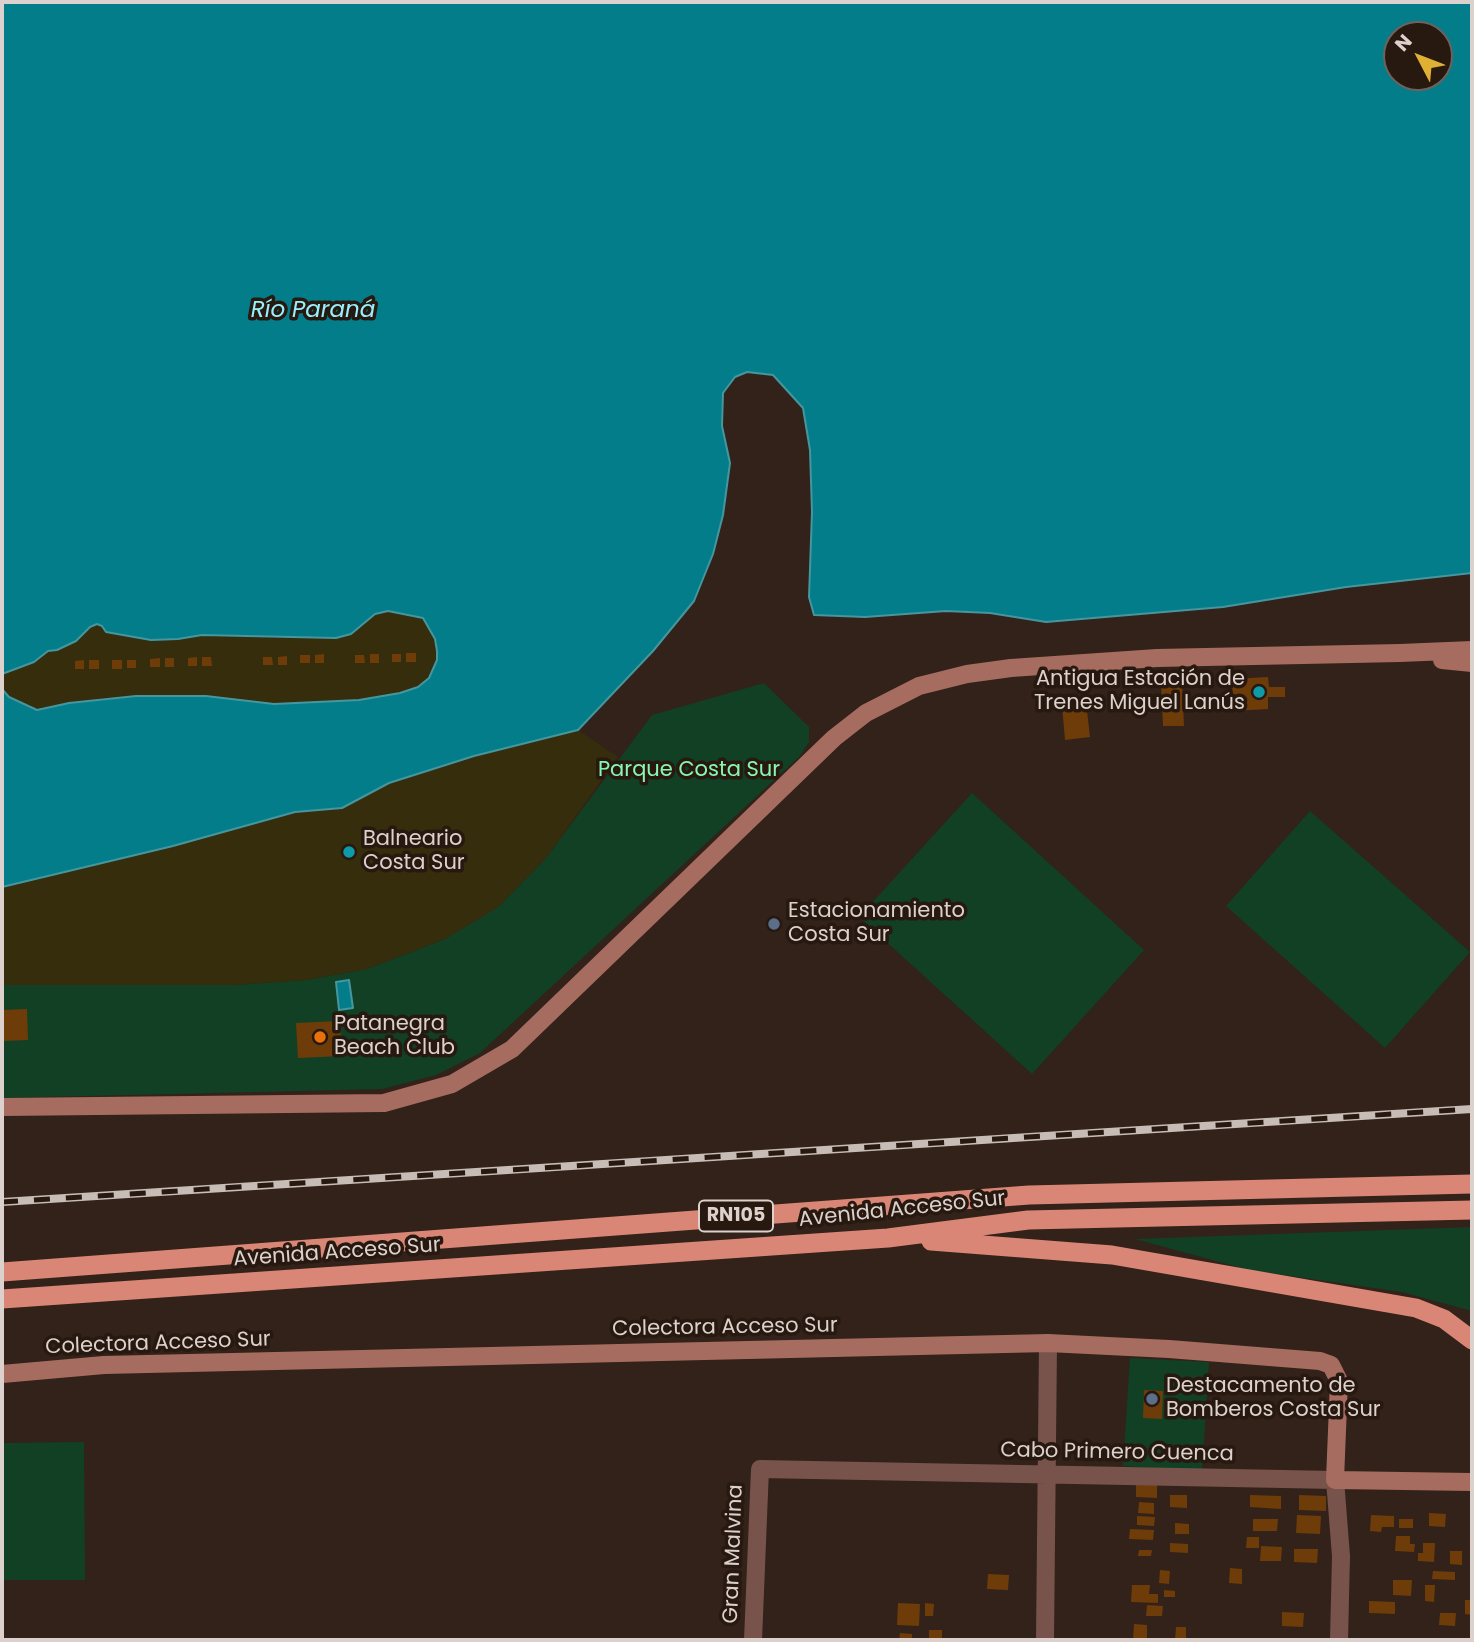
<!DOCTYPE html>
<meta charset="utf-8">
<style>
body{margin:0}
#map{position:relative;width:1474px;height:1642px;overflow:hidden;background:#322219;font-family:Poppins,sans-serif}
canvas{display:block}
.frame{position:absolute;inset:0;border:4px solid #dcd1cc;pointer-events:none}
.north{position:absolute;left:1383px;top:21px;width:70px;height:70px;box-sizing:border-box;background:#271810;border:2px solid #6f625b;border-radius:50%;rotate:312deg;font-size:19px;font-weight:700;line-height:28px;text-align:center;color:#dcd1cc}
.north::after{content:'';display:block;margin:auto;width:24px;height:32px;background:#dfb133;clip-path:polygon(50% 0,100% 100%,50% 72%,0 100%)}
</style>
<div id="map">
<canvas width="1474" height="1642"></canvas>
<div class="frame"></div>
<div class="north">N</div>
</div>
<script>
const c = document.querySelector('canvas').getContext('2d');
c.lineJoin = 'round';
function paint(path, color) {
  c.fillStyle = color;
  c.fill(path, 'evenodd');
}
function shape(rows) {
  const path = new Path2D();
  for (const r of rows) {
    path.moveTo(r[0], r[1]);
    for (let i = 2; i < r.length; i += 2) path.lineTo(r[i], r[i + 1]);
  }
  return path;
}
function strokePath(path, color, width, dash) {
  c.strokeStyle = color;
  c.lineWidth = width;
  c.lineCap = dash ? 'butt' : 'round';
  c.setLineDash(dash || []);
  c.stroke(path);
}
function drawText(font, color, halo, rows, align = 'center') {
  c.font = font + ' Poppins,sans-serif';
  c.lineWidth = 7;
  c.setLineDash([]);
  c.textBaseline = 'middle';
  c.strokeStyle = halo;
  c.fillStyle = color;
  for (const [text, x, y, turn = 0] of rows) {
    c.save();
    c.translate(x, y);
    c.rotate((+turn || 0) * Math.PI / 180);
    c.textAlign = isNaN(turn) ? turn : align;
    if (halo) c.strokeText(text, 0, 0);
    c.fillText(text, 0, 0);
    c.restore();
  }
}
const green = shape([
 [764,683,809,727,809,742,799,757,480,1053,436,1075,382,1089,2,1098,2,985,234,985,306,980,367,969,445,939,498,907,546,858,652,715],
 [972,793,1144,950,1032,1074,859,917],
 [1310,811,1470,952,1385,1048,1226,906],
 [1472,1227,1472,1311,1402,1292,1249,1270,1135,1239],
 [1130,1358,1209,1362,1202,1471,1123,1466],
 [84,1442,85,1580,2,1580,2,1443]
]);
const sand = shape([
 [388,611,423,618,436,639,437,651,437,660,429,679,418,687,401,693,359,700,274,704,206,696,136,696,103,698,37,710,9,697,2,689,2,674,6,671,26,666,48,651,57,650,76,641,90,627,97,624,178,639,202,635,294,638,351,634,375,614],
 [578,730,618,757,546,858,498,907,445,939,367,969,306,980,234,985,2,985,2,887,173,846,295,812,342,808,389,783,474,756]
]);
const water = shape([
 [2,2,1472,2,1472,573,1346,587,1223,607,1046,622,990,613,946,611,865,617,814,615,809,597,812,512,810,450,803,408,773,375,747,372,735,377,723,393,722,426,730,463,723,515,713,554,694,601,653,651,578,730,474,756,389,783,342,808,295,812,173,846,2,887,2,689,9,697,37,710,69,703,136,696,206,696,274,704,359,700,400,693,418,687,429,678,437,660,437,651,435,639,423,618,388,611,375,614,351,634,336,638,202,635,178,639,151,640,106,632,102,626,97,624,90,627,76,641,57,650,48,651,34,662,2,674,2,2],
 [1397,35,1439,35,1439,77,1397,77,1397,35],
 [349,980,353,1008,339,1010,336,982,349,980]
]);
const building = shape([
 [406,653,416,653,416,662,406,662],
 [324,654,324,663,315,663,315,655],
 [370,654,379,654,379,663,370,663],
 [392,654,401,654,401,662,392,662],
 [300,655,310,655,310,663,300,663],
 [355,655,364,655,365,663,355,663],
 [287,656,287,665,278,665,278,657],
 [197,657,197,666,188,666,188,658],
 [202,657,211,657,212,666,202,666],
 [263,657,272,657,273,665,263,665],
 [160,658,160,667,150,667,150,659],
 [165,658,174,658,174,667,165,667],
 [84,660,84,669,75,669,75,661],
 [89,660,99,660,99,669,89,669],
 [112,660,122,660,122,669,112,669],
 [127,660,136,660,136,668,127,668],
 [1268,677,1269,687,1285,687,1285,697,1268,697,1268,709,1233,711,1232,679],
 [1182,682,1184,726,1163,726,1161,683],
 [1086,702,1090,737,1065,740,1062,705],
 [27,1009,28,1040,2,1041,2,1010],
 [340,1021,342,1056,298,1058,296,1023],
 [1144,1390,1163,1391,1162,1419,1143,1418],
 [1136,1483,1157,1484,1157,1498,1136,1497],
 [1170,1495,1187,1495,1187,1508,1170,1507],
 [1250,1495,1281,1496,1281,1509,1250,1507],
 [1299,1495,1326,1496,1326,1511,1299,1510],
 [1139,1502,1154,1503,1154,1514,1138,1513],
 [1429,1513,1446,1514,1445,1527,1429,1526],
 [1297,1515,1321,1516,1320,1534,1296,1533],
 [1371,1515,1394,1516,1394,1527,1382,1527,1381,1532,1370,1531],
 [1137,1516,1155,1517,1154,1526,1137,1525],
 [1253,1519,1278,1519,1277,1531,1253,1531],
 [1399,1519,1413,1519,1413,1528,1399,1528],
 [1175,1523,1189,1524,1189,1534,1175,1534],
 [1130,1529,1154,1530,1153,1540,1129,1539],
 [1396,1536,1410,1536,1410,1544,1415,1544,1414,1552,1395,1551],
 [1247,1537,1259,1537,1259,1548,1246,1548],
 [1170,1543,1188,1544,1188,1553,1170,1552],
 [1423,1543,1435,1543,1434,1562,1418,1561,1418,1553,1423,1553],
 [1261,1546,1282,1547,1281,1561,1260,1561],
 [1294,1549,1318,1549,1317,1563,1294,1562],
 [1139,1550,1152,1550,1151,1556,1138,1556],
 [1450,1551,1462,1551,1462,1565,1450,1564],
 [1230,1568,1242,1569,1242,1584,1229,1583],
 [1160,1570,1170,1571,1169,1584,1159,1583],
 [1433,1571,1455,1572,1455,1580,1432,1579],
 [988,1574,1009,1575,1008,1590,987,1589],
 [1393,1580,1412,1580,1411,1596,1393,1595],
 [1132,1585,1150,1585,1149,1594,1158,1594,1158,1603,1131,1602],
 [1425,1585,1435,1585,1434,1602,1425,1601],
 [1164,1590,1175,1591,1175,1597,1164,1597],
 [1465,1600,1472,1600,1472,1615,1465,1614],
 [1369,1601,1395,1602,1395,1614,1369,1613],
 [898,1603,920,1604,919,1626,897,1625],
 [925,1603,934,1604,933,1616,925,1616],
 [1147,1605,1163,1606,1162,1616,1146,1616],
 [1282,1612,1304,1613,1303,1627,1282,1626],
 [1440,1613,1456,1613,1455,1626,1439,1625],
 [1134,1624,1147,1625,1147,1640,1133,1640],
 [1176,1627,1186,1627,1186,1640,1175,1640],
 [929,1630,942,1630,942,1640,929,1640],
 [900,1633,912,1634,912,1640,899,1640]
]);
const minor = shape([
 [753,1640,760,1469,1335,1480,1341,1556,1339,1640],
 [1045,1640,1048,1343]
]);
const secondary = shape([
 [1442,660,1472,663],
 [2,1107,384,1103,452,1084,512,1049,834,738,866,713,919,686,967,674,1011,668,1157,658,1400,653,1472,650],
 [2,1374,104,1365,1048,1343,1169,1349,1320,1361,1331,1365,1339,1381,1335,1480,1472,1482]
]);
const trunk = shape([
 [931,1241,1112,1255,1416,1308,1444,1319,1472,1340],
 [2,1272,1029,1195,1472,1184],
 [2,1299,888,1238,1028,1220,1472,1210]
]);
const rail = shape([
 [2,1202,1472,1109]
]);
const markers = [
 [1259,692,7,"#0f9aa8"],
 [349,852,7,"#0f9aa8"],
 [774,924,7,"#5c6f8a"],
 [320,1037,7,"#e8710a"],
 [1152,1399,7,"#5c6f8a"]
];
const shields = [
 [736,1216,74]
];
const shieldNames = [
 ["RN105",736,1216]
];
const poiNames = [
 ["Antigua Estación de",1245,680,"right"],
 ["Trenes Miguel Lanús",1245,704,"right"],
 ["Balneario",363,840],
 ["Costa Sur",363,864],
 ["Estacionamiento",788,912],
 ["Costa Sur",788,936],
 ["Patanegra",334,1025],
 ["Beach Club",334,1049],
 ["Destacamento de",1166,1387],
 ["Bomberos Costa Sur",1166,1411]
];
const parkNames = [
 ["Parque Costa Sur",689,771]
];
const streetNames = [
 ["Avenida Acceso Sur",902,1210,-6],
 ["Avenida Acceso Sur",337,1253,-4],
 ["Colectora Acceso Sur",725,1328,-1],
 ["Colectora Acceso Sur",158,1344,-2],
 ["Cabo Primero Cuenca",1117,1453,1],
 ["Gran Malvina",734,1554,-88]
];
const waterNames = [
 ["Río Paraná",313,311]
];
paint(green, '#114025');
paint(sand, '#352d0c');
paint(water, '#047d8b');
strokePath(water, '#45969e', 2);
paint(building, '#6e3c08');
strokePath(minor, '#78534c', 18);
strokePath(secondary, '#a76c60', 18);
strokePath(trunk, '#da8676', 19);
strokePath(rail, '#c8bcb7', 8);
strokePath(rail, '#271810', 5, [16]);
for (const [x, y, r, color] of markers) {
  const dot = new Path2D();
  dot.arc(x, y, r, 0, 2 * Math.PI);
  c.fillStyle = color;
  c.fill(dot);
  strokePath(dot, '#271810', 2.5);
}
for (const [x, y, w] of shields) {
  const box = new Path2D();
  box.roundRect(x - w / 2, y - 15.5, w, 31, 5);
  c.fillStyle = '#271810';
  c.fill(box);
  strokePath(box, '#dcd1cc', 2);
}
drawText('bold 19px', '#dcd1cc', null, shieldNames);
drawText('21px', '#dcd1cc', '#271810', poiNames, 'left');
drawText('21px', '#87f7af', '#271810', parkNames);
drawText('21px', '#dcd1cc', '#271810', streetNames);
drawText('italic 23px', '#97f0fd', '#271810', waterNames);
</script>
